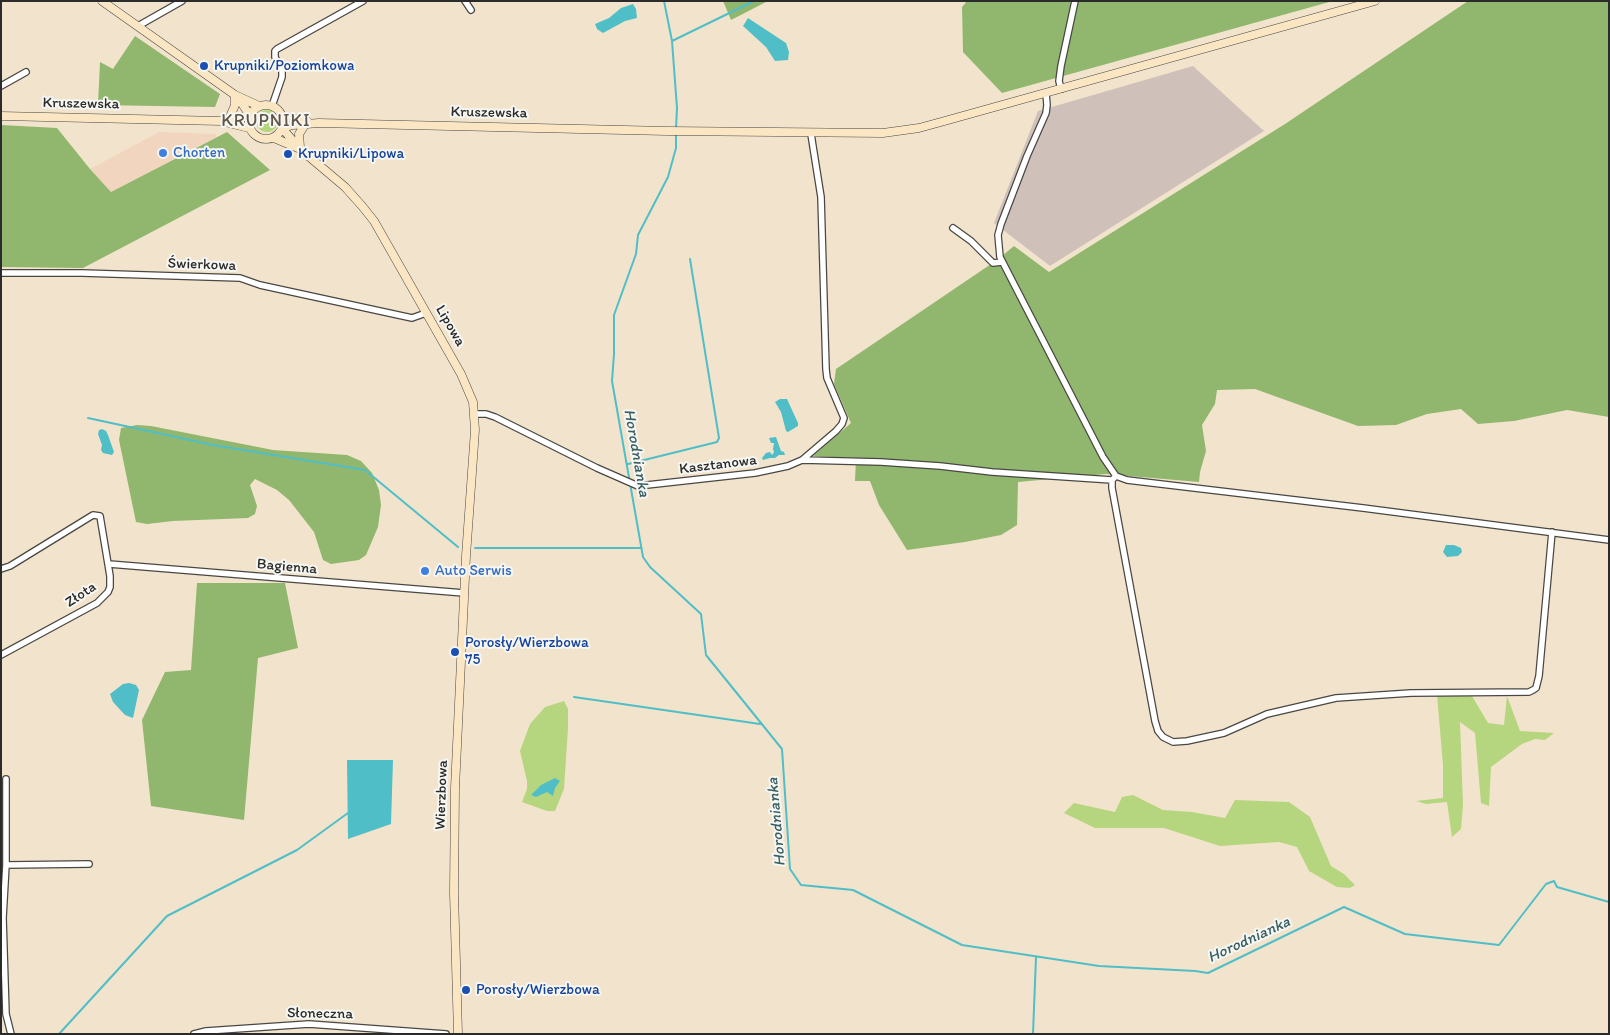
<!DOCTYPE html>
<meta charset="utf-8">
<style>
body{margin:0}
#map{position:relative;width:1610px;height:1035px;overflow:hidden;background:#f2e4cc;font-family:Itim,sans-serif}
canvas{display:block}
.frame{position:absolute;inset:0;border:2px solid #2b2b2b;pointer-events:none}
</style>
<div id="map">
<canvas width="1610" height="1035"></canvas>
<div class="frame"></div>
</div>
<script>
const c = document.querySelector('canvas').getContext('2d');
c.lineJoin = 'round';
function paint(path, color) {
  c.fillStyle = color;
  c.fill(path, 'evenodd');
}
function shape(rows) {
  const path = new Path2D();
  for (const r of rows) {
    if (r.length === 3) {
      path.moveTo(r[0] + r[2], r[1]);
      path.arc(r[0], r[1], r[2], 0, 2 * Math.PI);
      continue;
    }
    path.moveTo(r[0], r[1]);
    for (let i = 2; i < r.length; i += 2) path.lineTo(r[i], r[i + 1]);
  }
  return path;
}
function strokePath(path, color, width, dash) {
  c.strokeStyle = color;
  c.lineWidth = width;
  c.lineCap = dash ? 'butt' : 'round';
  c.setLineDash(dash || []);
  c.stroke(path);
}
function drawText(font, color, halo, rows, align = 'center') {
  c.font = font + ' Itim,sans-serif';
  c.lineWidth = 4;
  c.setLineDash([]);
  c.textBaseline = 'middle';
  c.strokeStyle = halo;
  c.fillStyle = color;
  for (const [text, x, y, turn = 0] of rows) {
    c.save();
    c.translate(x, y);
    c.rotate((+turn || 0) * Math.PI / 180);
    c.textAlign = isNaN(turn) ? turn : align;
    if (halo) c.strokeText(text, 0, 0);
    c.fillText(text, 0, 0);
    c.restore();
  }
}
const built = shape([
 [159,132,216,134,216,137,111,192,90,169]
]);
const industrial = shape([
 [1193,66,1264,131,1050,266,994,223,1038,111]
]);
const green = shape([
 [267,121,11],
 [1437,695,1472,696,1488,723,1504,725,1507,696,1520,731,1554,733,1545,740,1535,739,1522,744,1491,767,1489,806,1481,803,1475,733,1460,722,1463,805,1461,829,1452,837,1447,802,1426,804,1416,801,1443,798,1443,765],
 [564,701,568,709,568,728,564,789,555,811,547,811,522,802,527,789,527,781,520,751,530,724,545,707],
 [1133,795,1163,810,1192,812,1225,818,1235,800,1289,802,1310,817,1331,866,1344,874,1355,885,1350,888,1337,887,1309,871,1297,847,1279,842,1220,846,1164,828,1095,828,1064,813,1074,803,1115,812,1122,797]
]);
const forest = shape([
 [723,1,768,1,731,20],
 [967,1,1333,1,1002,93,963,52,962,7],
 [1468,1,1609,1,1609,417,1567,410,1514,421,1478,424,1461,409,1427,414,1396,425,1358,426,1255,389,1217,390,1215,404,1202,425,1206,451,1200,472,1199,482,1106,474,1018,482,1017,525,1001,535,965,542,907,550,879,505,870,481,855,481,856,458,813,456,851,423,834,384,836,369,997,260,1014,246,1049,272,1285,124],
 [135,36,220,94,215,107,98,105,100,62,113,69],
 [1,125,57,128,90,169,111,192,227,132,270,170,83,268,1,267],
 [137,425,151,426,273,450,347,455,361,461,372,473,379,490,381,505,378,527,366,555,359,560,331,564,323,560,314,532,289,500,277,490,255,479,250,485,257,506,255,514,248,518,173,521,147,524,136,522,119,440,121,428],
 [197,583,285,583,298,648,258,658,244,820,151,806,142,720,165,672,191,670]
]);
const water = shape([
 [633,4,636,9,637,18,625,21,603,33,597,29,595,24,609,18,621,8],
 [748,18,786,43,789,52,788,60,775,61,766,47,743,26],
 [780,399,787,399,798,423,798,426,788,432,786,431,781,412,775,402],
 [102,429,106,431,108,435,114,452,112,455,103,453,101,450,102,445,98,434,99,430],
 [776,437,781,451,784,452,785,455,779,455,775,458,770,458,763,460,762,458,766,453,770,452,772,455,774,452,773,449,774,443,771,443,769,438],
 [1446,545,1454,545,1461,548,1462,552,1458,556,1447,557,1443,552],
 [129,683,136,685,139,690,133,718,125,715,113,702,110,694,123,684],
 [347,760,393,760,391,824,348,839],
 [555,778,560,781,555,788,553,796,547,792,536,797,531,795,541,785]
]);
const stream = shape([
 [664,1,672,41,677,108,676,128],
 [672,41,754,1],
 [676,133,676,148,668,177,638,235,636,254,614,315,614,354,612,381,643,557,650,567,701,614,706,655,782,749,790,869,801,885,853,890,962,945,1099,966,1195,971,1208,973,1344,907,1405,934,1499,945,1546,884,1554,881,1557,887,1609,902],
 [88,418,213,445,365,470,458,547],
 [628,464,717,442,719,438,690,259],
 [475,548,640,548],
 [574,697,760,724],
 [59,1034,167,916,297,850,348,813],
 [1033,1034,1036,957]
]);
const street = shape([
 [465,1,471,10],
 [138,26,182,1],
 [1,86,26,72],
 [1061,89,1059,81,1061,66,1075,1],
 [1046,93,1047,105,1046,113,1027,156,1001,224,998,235,1000,257,1103,457,1116,476,1127,480,1363,508,1609,540],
 [272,106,282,77,282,71,275,57,275,51,277,49,363,1],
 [953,228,971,241,993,263,1002,262],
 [1,273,82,273,240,278,260,285,412,318,426,313],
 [475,414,486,414,495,417,597,468,638,486,755,473,788,466,802,460,836,431,842,424,844,418,827,378,826,369,821,197,811,134],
 [802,460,881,462,940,466,992,472,1112,480],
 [1116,476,1112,480,1112,488,1155,721,1158,731,1163,737,1173,742,1187,741,1224,733,1267,714,1336,698,1411,693,1529,692,1533,690,1536,688,1539,676,1552,532],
 [109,564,464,593],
 [1,569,10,566,93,515,100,516,110,576,110,587,108,592,97,603,1,655],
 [6,779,6,865],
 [11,1034,6,1014,3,918,6,865,89,864],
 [194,1034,206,1031,309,1024,446,1034]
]);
const secondary = shape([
 [102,1,235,95,259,106],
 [238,97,250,116],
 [266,122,17],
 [1,116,221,121,250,116],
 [282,116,307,121],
 [229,119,235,105,235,95],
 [225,122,249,128],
 [282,128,293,125,319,123,667,131,883,133,919,128,941,122,1375,1],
 [282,128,300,149,345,187,362,206,374,221,461,374,473,402,475,430,466,556,455,788,454,893,458,1034],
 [274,138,298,148],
 [300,147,299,134,306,123]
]);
const markers = [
 [204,66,5,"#1a4fb4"],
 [163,153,5,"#3f7fe0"],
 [288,154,5,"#1a4fb4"],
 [425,571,5,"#3f7fe0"],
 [455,652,5,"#1a4fb4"],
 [466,990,5,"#1a4fb4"]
];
const transitNames = [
 ["Krupniki/Poziomkowa",214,66],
 ["Krupniki/Lipowa",298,154],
 ["Porosły/Wierzbowa",465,643],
 ["75",465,660],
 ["Porosły/Wierzbowa",476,990]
];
const streetNames = [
 ["Kruszewska",81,104,1],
 ["Kruszewska",489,113,1],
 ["Świerkowa",202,265,2],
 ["Lipowa",450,326,60],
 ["Kasztanowa",718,465,-7],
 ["Bagienna",287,567,5],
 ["Złota",81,595,-34],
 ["Wierzbowa",442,795,-88],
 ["Słoneczna",320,1014,1]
];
const shopNames = [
 ["Chorten",173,153],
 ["Auto Serwis",435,571]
];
const waterNames = [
 ["Horodnianka",636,453,80],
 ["Horodnianka",777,822,-95],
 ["Horodnianka",1249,940,-25]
];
const quarterNames = [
 ["KRUPNIKI",266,121]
];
paint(built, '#f2d5be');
paint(industrial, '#cfc1ba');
paint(green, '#b5d67e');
paint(forest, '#90b76d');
paint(water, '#50bec7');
strokePath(stream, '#50bec7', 2);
strokePath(street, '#494743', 8);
strokePath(secondary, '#494743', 9);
strokePath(street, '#fff', 5.5);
strokePath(secondary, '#fbe6c4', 8);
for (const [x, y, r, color] of markers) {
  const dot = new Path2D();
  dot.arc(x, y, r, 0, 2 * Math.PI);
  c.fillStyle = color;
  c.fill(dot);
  strokePath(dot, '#f6f6f2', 2);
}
drawText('15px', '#164399', '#f6f6f2', transitNames, 'left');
drawText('15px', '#2b2b2b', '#f6f6f2', streetNames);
drawText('15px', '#366cbe', '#f6f6f2', shopNames, 'left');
drawText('italic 16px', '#385e62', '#f6f6f2', waterNames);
c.letterSpacing = '1px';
drawText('18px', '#605548', '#f6f6f2', quarterNames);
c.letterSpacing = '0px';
</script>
